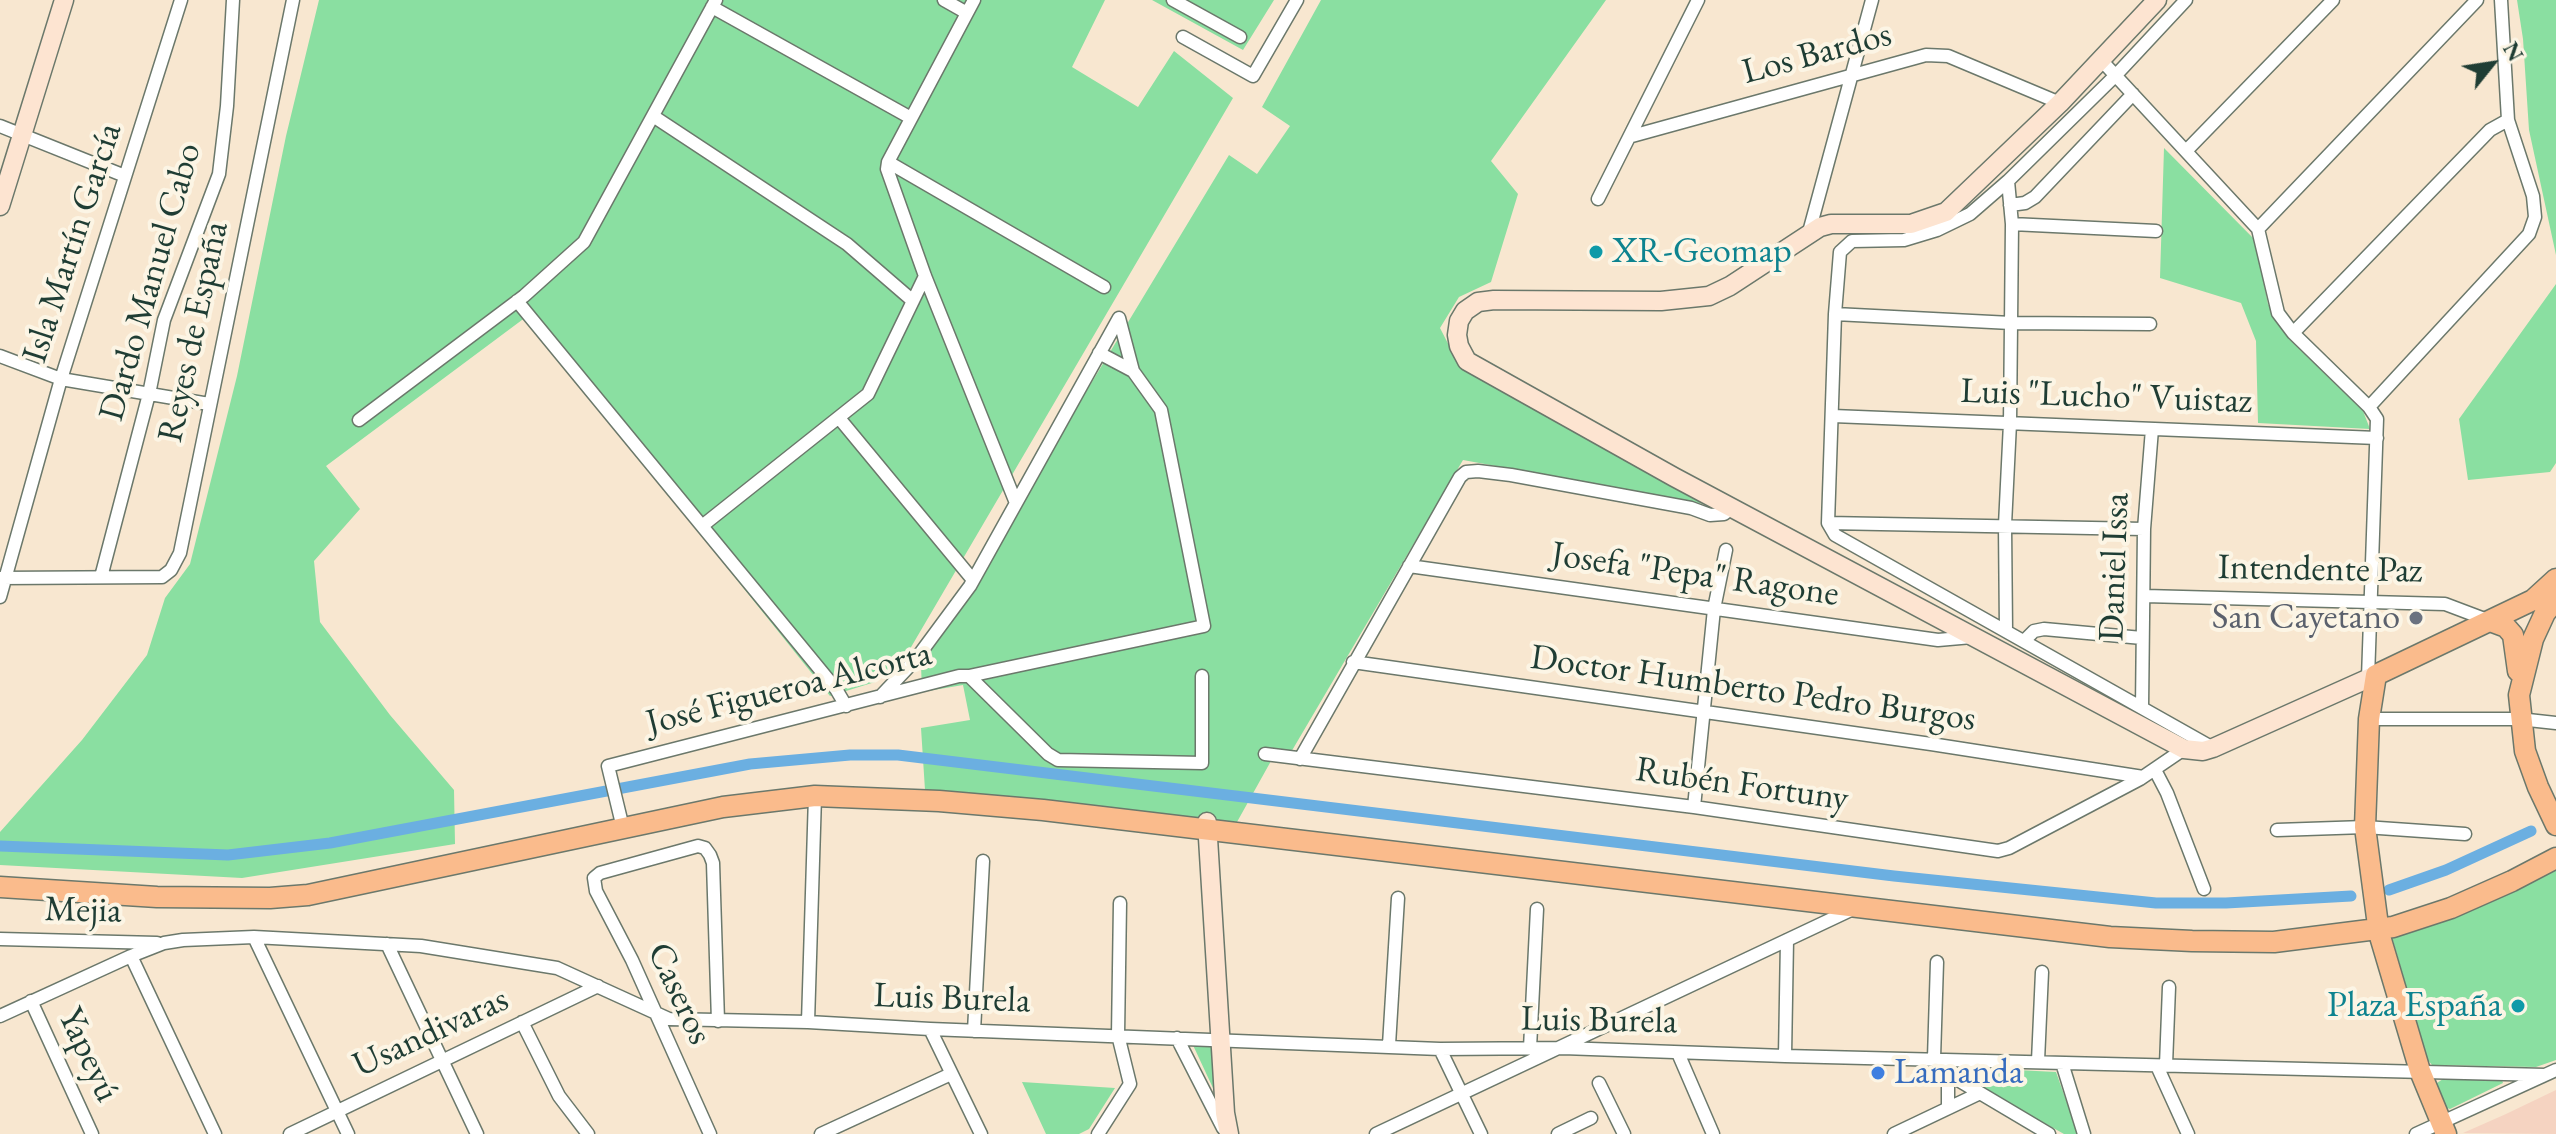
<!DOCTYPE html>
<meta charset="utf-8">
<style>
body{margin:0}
#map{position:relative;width:2556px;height:1134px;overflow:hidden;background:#f8e7d0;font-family:"EB Garamond",serif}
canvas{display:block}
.north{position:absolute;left:2452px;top:24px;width:80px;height:80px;-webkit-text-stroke:6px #fcf5e5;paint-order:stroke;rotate:60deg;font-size:22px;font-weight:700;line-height:32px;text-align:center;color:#1f3d34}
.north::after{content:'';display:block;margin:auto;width:28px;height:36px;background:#1f3d34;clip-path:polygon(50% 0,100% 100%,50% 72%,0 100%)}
</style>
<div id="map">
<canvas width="2556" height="1134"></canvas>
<div class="north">N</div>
</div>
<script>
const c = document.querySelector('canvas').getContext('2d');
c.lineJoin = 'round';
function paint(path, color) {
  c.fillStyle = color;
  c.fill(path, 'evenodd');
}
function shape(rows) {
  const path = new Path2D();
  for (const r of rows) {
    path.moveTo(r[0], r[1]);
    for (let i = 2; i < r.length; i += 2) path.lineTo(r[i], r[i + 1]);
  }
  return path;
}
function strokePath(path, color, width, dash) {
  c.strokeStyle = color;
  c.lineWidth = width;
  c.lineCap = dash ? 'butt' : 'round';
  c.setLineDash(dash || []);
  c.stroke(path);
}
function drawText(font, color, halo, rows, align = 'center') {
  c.font = font + ' "EB Garamond",serif';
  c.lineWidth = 8;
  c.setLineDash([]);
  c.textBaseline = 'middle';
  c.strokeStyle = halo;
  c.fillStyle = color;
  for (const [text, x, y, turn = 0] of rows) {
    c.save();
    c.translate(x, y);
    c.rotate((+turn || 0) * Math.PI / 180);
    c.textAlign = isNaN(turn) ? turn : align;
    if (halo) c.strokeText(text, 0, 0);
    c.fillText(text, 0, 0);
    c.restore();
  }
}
const built = shape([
 [2556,1090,2556,1134,2463,1133,2506,1114]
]);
const green = shape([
 [319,0,1105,0,1072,67,1138,107,1174,51,1233,98,907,654,875,682,830,696,526,317,326,466,360,509,314,561,320,622,390,715,454,790,455,844,242,878,0,865,0,832,82,740,147,655,165,598,190,564,237,376,286,136],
 [1152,0,1274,0,1243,50],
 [1321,0,1606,0,1491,161,1518,194,1491,282,1459,297,1440,328,1459,365,1703,499,1704,504,1463,460,1287,759,1271,761,1237,822,925,790,921,728,970,720,963,685,922,692,921,665,1229,155,1257,174,1290,126,1262,107],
 [2517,0,2556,0,2556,255,2529,130,2523,39],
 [2164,148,2255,240,2268,304,2289,339,2363,411,2370,429,2258,423,2256,341,2241,303,2160,278],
 [2556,284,2556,463,2550,472,2468,480,2459,419],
 [2556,867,2556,1060,2536,1067,2432,1065,2427,1059,2392,937,2394,934],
 [1192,1043,1218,1044,1219,1101],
 [1957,1067,2056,1072,2078,1134,2064,1134,1959,1075],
 [2443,1079,2502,1080,2503,1083,2450,1109,2444,1107,2437,1087,2437,1083],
 [1022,1082,1115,1088,1089,1129,1079,1134,1046,1134]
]);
const canal = shape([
 [0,846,228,855,330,843,750,764,850,755,898,755,1894,876,2156,903,2226,903,2351,896],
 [2389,890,2446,870,2531,831]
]);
const minor = shape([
 [944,0,967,13],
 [974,0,888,162,887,169,925,276,1016,503],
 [1173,0,1240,37],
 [712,7,911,118],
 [1183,37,1253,76,1297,0],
 [2102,61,2258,229,2278,313,2293,333,2369,407,2377,419,2368,678],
 [653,116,847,244,913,301],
 [0,126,125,176],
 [1632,136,1926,55,1948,56,2060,103],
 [2186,151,2333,0],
 [888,162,1104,287],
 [1598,199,1698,0],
 [2010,205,2025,203,2035,197,2133,94],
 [2012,224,2156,231],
 [2258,229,2477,0],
 [1809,232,1872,0],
 [517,301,836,689,846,706],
 [1835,314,2011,323,2150,324],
 [2293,333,2490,130,2508,120],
 [0,356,61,379,209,404],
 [2369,407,2529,234,2535,217,2533,196,2508,120,2501,0],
 [1833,416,2377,438],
 [839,418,973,580],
 [359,420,524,296,584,242,716,0],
 [1828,523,1835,314,1840,252,1852,241,1904,240,1937,230,1970,214,2008,181,2116,75,2186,0],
 [1828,523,1835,535,2213,748],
 [1828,523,2144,529],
 [702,526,868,394,925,276],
 [1409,566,1938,640,1972,637],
 [101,577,149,394,164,320,219,174,227,106,233,0],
 [0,578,162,577,171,570,180,553,293,0],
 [2145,596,2445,604,2490,621],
 [0,597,61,379,181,0],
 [2006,631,2005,525,2010,423,2012,224,2008,181],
 [2024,641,2034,631,2044,629,2142,638],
 [1353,662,1931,744,2143,777],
 [969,676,1204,626,1161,410,1133,371,1099,353],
 [880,697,916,659,970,586,1119,318,1133,371],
 [2142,708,2144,529,2152,429],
 [2369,719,2519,719,2556,723],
 [1265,754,1694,807,1998,851,2009,848,2140,779,2184,749],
 [1300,759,1460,477,1466,472,1478,471,1511,475,1691,508,1710,515,1724,514,1732,508],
 [2155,770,2167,793,2204,889],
 [1694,807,1714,609,1726,550],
 [623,828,608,766,959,676,969,676,1048,754,1058,760,1202,763,1202,676],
 [2277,830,2365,827,2465,834],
 [254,937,348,1134],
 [0,939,157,943],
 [387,944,477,1134],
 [131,956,215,1134],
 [31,1001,92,1134],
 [0,1016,131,956,164,943,183,940,254,937,421,946,557,968,669,1019,808,1022,930,1029,1440,1049,1563,1048,1785,1056,2545,1075],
 [522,1022,559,1096,588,1134],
 [808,1022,815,796],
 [930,1029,981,1134],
 [974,1031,983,861],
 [1177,1038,1223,1128],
 [1389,1045,1398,898],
 [1530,1048,1537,909],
 [1440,1049,1481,1134],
 [1678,1053,1713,1134],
 [1785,1056,1787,940],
 [1934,1058,1937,962],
 [2038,1061,2042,972],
 [2062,1063,2084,1134],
 [2166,1065,2169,987],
 [2157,1066,2188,1134],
 [1948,1068,1948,1108],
 [1948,1074,2049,1134],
 [1599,1083,1624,1134],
 [290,1134,598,986],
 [710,1134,632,960,596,891,594,878,600,873,698,846,705,848,710,855,713,863,718,1021],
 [821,1134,951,1074],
 [1098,1134,1130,1084,1118,1035,1120,903],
 [1376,1134,1855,908],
 [1558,1134,1591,1118],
 [1894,1134,1978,1094],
 [2416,1134,2556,1070]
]);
const secondary = shape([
 [2157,0,2060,103,1946,212,1911,224,1831,224,1820,227,1730,286,1709,296,1661,301,1494,300,1478,302,1465,311,1459,321,1457,335,1459,346,1467,361,1674,477,2184,749,2203,751,2213,748,2376,675],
 [0,206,64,0],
 [1207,822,1225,1113,1229,1134]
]);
const primary = shape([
 [2556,600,2545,613,2533,639,2519,695,2525,751,2538,787,2556,825],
 [2490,621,2506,627,2513,635,2518,671],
 [0,887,157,897,270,898,308,895,723,807,815,796,939,801,1043,810,2110,937,2192,941,2274,942,2393,927,2451,908,2512,881,2556,858],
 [2446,1134,2420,1071,2379,933,2365,827,2369,719,2376,675,2533,600,2556,579]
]);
const markers = [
 [1596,252,8,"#0f9aa8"],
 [2416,618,8,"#6b7280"],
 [2518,1006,8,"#0f9aa8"],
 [1878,1073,8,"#3f7fe0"]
];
const streetNames = [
 ["Los Bardos",1817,54,-15],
 ["Isla Martín García",73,243,-72],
 ["Dardo Manuel Cabo",151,282,-74],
 ["Reyes de España",194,332,-78],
 ["Luis \"Lucho\" Vuistaz",2106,397,2],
 ["Daniel Issa",2115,567,-88],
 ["Intendente Paz",2320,570,1],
 ["Josefa \"Pepa\" Ragone",1695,575,8],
 ["José Figueroa Alcorta",789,689,-14],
 ["Doctor Humberto Pedro Burgos",1753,689,8],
 ["Rubén Fortuny",1742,785,8],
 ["Mejia",83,911,1],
 ["Caseros",679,994,65],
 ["Luis Burela",952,999,2],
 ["Luis Burela",1599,1021,1],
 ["Usandivaras",431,1033,-25],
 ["Yapeyú",88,1055,65]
];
const cultureNames = [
 ["XR-Geomap",1612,252],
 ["Plaza España",2502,1006,"right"]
];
const worshipNames = [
 ["San Cayetano",2400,618]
];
const shopNames = [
 ["Lamanda",1894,1073]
];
paint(built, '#f5d3c1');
paint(green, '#8adfa1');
strokePath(canal, '#6bafe1', 11);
strokePath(minor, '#6b786b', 15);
strokePath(secondary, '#6b786b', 21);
strokePath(primary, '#6b786b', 23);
strokePath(minor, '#fff', 12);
strokePath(secondary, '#fde4d1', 18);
strokePath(primary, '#fabb8c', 20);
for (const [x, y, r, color] of markers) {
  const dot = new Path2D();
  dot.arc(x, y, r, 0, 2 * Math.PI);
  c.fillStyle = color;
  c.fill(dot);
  strokePath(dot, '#fcf5e5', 3);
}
drawText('36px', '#1f3d34', '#fcf5e5', streetNames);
drawText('36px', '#0d838f', '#fcf5e5', cultureNames, 'left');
drawText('36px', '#5b616d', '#fcf5e5', worshipNames, 'right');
drawText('36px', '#366cbe', '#fcf5e5', shopNames, 'left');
</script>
